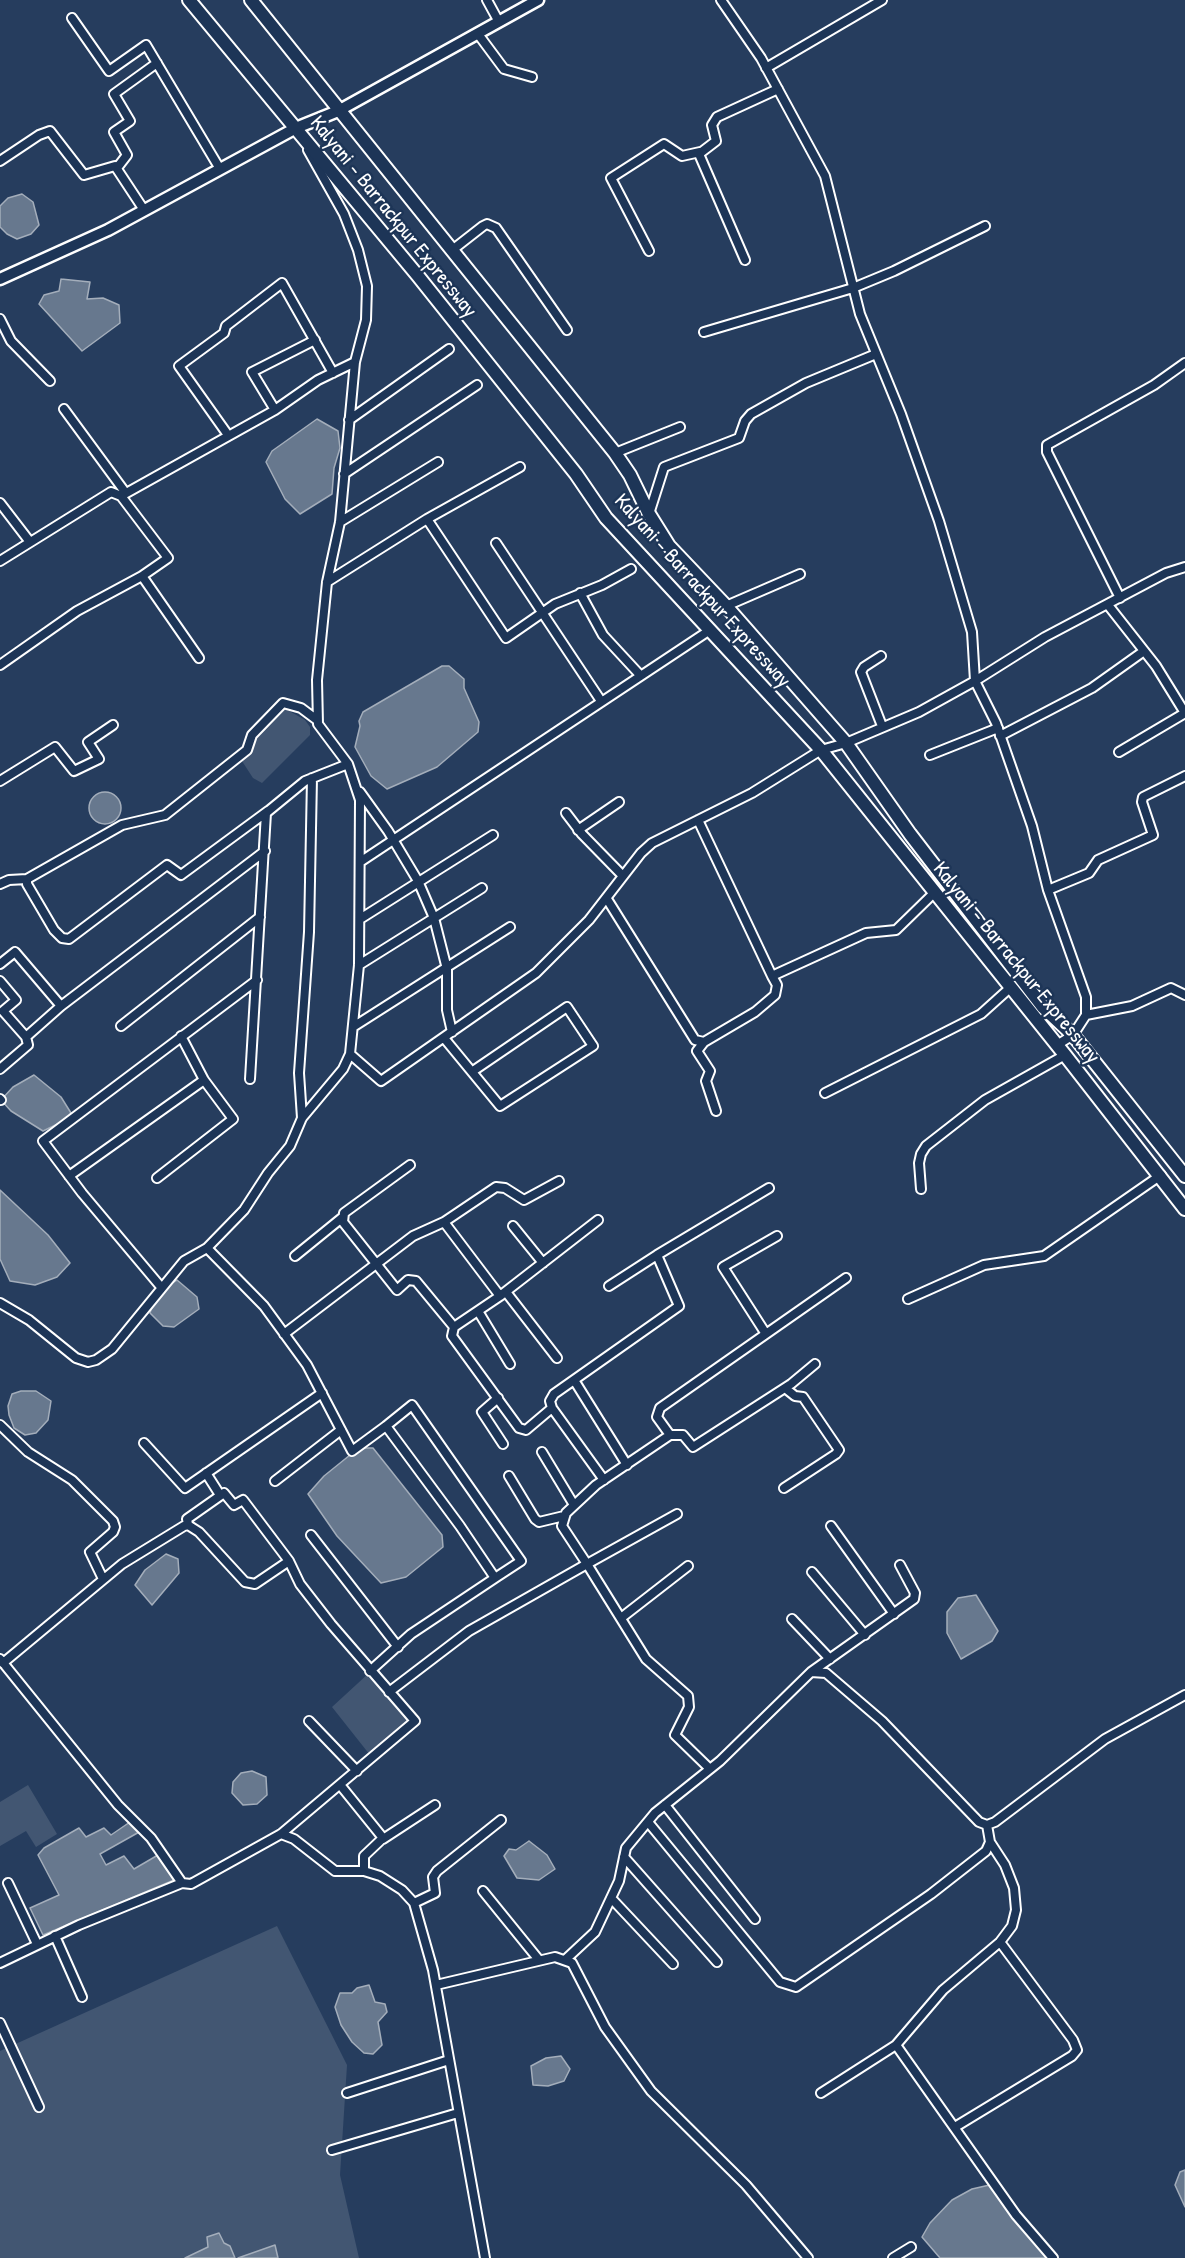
<!DOCTYPE html>
<style>
body{margin:0}
canvas{display:block;background:#263d5e}
</style>
<canvas width="1185" height="2258"></canvas>
<script>
const c = document.querySelector('canvas').getContext('2d');
c.lineJoin = 'round';
function paint(path, color) {
  c.fillStyle = color;
  c.fill(path, 'evenodd');
}
function shape(rows) {
  const path = new Path2D();
  for (const r of rows) {
    if (r.length === 3) {
      path.moveTo(r[0] + r[2], r[1]);
      path.arc(r[0], r[1], r[2], 0, 2 * Math.PI);
      continue;
    }
    path.moveTo(r[0], r[1]);
    for (let i = 2; i < r.length; i += 2) path.lineTo(r[i], r[i + 1]);
  }
  return path;
}
function strokePath(path, color, width, dash) {
  c.strokeStyle = color;
  c.lineWidth = width;
  c.lineCap = dash ? 'butt' : 'round';
  c.setLineDash(dash || []);
  c.stroke(path);
}
function drawText(font, color, halo, rows, align = 'center') {
  c.font = font + ' "Patrick Hand",sans-serif';
  c.lineWidth = 5;
  c.setLineDash([]);
  c.textBaseline = 'middle';
  c.strokeStyle = halo;
  c.fillStyle = color;
  for (const [text, x, y, turn = 0] of rows) {
    c.save();
    c.translate(x, y);
    c.rotate((+turn || 0) * Math.PI / 180);
    c.textAlign = isNaN(turn) ? turn : align;
    if (halo) c.strokeText(text, 0, 0);
    c.fillText(text, 0, 0);
    c.restore();
  }
}
const green = shape([
 [284,708,305,720,310,727,310,735,262,783,253,778,240,758,255,735],
 [369,1673,415,1723,370,1755,332,1707],
 [28,1785,57,1834,36,1847,26,1831,0,1846,0,1802],
 [277,1926,347,2065,340,2175,359,2258,0,2258,0,2051]
]);
const water = shape([
 [22,194,33,202,39,225,31,234,17,239,7,234,0,227,0,206,8,198,22,194],
 [61,279,90,282,87,299,103,298,119,305,120,323,82,351,39,304,44,295,59,291,61,279],
 [317,419,338,431,340,448,334,468,332,494,300,514,285,499,266,462,272,451,317,419],
 [442,666,449,666,464,679,464,688,479,722,478,732,437,767,387,789,371,776,355,747,360,726,359,721,363,712,442,666],
 [105,808,16],
 [34,1075,61,1097,71,1113,66,1120,43,1131,11,1111,1,1100,13,1087,34,1075],
 [0,1190,48,1235,70,1263,57,1277,35,1285,10,1281,0,1259,0,1190],
 [177,1280,197,1297,199,1309,174,1327,163,1326,150,1313,152,1306,167,1286,177,1280],
 [21,1391,36,1391,51,1401,48,1420,36,1433,25,1435,14,1428,9,1415,8,1406,12,1394,21,1391],
 [364,1448,373,1448,442,1535,443,1547,406,1577,381,1583,337,1536,308,1494,324,1476,350,1455,364,1448],
 [166,1554,178,1559,179,1573,152,1605,135,1585,145,1570,166,1554],
 [976,1595,998,1631,992,1641,961,1659,947,1633,947,1612,958,1598,976,1595],
 [252,1771,266,1777,267,1795,257,1804,243,1805,232,1793,233,1782,241,1773,252,1771],
 [130,1822,141,1831,100,1854,106,1865,124,1856,134,1869,158,1855,174,1880,43,1935,30,1908,59,1895,38,1855,44,1848,79,1828,86,1837,104,1828,111,1835,130,1822],
 [529,1841,547,1855,555,1869,539,1880,517,1878,504,1856,509,1849,516,1850,529,1841],
 [369,1985,375,2002,385,2004,387,2012,378,2022,382,2045,373,2054,364,2053,352,2042,341,2025,335,2007,340,1993,352,1993,357,1988,369,1985],
 [561,2056,570,2069,564,2081,548,2086,533,2085,531,2066,546,2058,561,2056],
 [1185,2170,1185,2207,1175,2185,1180,2172,1185,2170],
 [994,2184,1054,2258,940,2258,922,2237,930,2223,952,2200,972,2189,994,2184],
 [219,2233,224,2243,230,2246,235,2258,185,2258,208,2247,207,2237,219,2233],
 [275,2245,278,2258,238,2258,275,2245]
]);
const minor = shape([
 [487,0,499,22],
 [721,0,761,58,825,176,860,314,901,414,939,521,972,632,975,681,996,723,1032,826,1048,890,1086,997,1086,1015,1073,1035,1057,1045],
 [72,18,109,71,146,45,220,169],
 [478,34,504,69,532,77],
 [766,68,882,0],
 [308,150,344,214,358,250,367,286,366,320,355,362,340,522,327,582,317,680,318,724,348,764,360,800,359,965,350,1054],
 [0,161,39,135,50,131,84,175,115,166,144,210],
 [117,168,127,155,114,132,130,121,114,94,157,63],
 [451,251,483,226,487,224,496,228,567,330],
 [649,251,611,178,664,144,682,156,700,152],
 [745,260,699,154,716,141,712,125,717,117,778,89],
 [0,319,11,341,50,381],
 [704,332,853,288,894,271,985,226],
 [64,409,125,492],
 [275,410,252,372,315,340],
 [349,420,449,349],
 [228,435,179,366,224,333,226,326,282,283,333,373],
 [615,453,680,427],
 [344,474,477,385],
 [0,503,30,542],
 [649,514,664,467,739,438,745,421,751,414,806,383,876,354],
 [427,519,506,638,555,604,602,585,631,569],
 [340,522,438,462],
 [496,543,601,701],
 [0,561,111,492,121,496],
 [327,582,427,519,520,467],
 [580,593,603,635,640,675],
 [1120,598,1047,452,1047,445,1154,385,1185,363],
 [1108,605,1156,666,1185,713,1119,752],
 [726,606,800,574],
 [881,656,864,667,861,672,882,726],
 [199,658,142,576,168,558,121,496,275,410,318,380,355,362],
 [0,665,77,611,142,576],
 [1000,736,1092,688,1144,651],
 [930,755,998,728],
 [0,781,55,747,74,771,99,759,88,742,113,725],
 [360,792,388,831,418,881,434,918,447,969,447,1010,452,1032],
 [268,811,181,875,167,865,69,939,62,938,54,930,27,884,27,879,122,825,165,815,247,750,252,735,283,703,301,708,317,720],
 [566,813,582,834,623,876],
 [698,820,772,976,866,933,896,930,935,892],
 [578,830,619,802],
 [360,862,710,630],
 [0,884,9,880,27,879],
 [1048,890,1089,873,1098,860,1153,835,1142,802,1143,797,1185,776],
 [607,899,695,1040,704,1042,755,1012,775,995,777,985,772,976],
 [360,919,493,835],
 [0,964,15,952,61,1006],
 [359,965,482,888],
 [0,981,16,1000,3,1011,26,1037,28,1045,0,1069],
 [1086,1015,1132,1006,1171,988,1185,995],
 [121,1026,260,917],
 [353,1027,510,927],
 [26,1037,61,1006,265,851],
 [444,1038,500,1106,593,1046,567,1007,473,1071],
 [704,1042,697,1051,710,1071,706,1081,716,1111],
 [250,1079,266,813,305,781,348,764],
 [825,1093,981,1014,1011,987],
 [0,1099,1,1100],
 [302,1118,299,1073,309,932,312,778],
 [410,1165,344,1213,343,1222,397,1290,408,1280,416,1281,454,1327,500,1296,444,1222],
 [69,1176,204,1080],
 [157,1178,233,1119,204,1080,181,1036],
 [921,1189,919,1163,921,1154,926,1146,985,1100,1065,1055],
 [513,1226,543,1263],
 [207,1248,264,1306,307,1365,352,1451,386,1426,460,1526,495,1578,411,1634,370,1671],
 [295,1256,343,1217],
 [609,1286,657,1255],
 [161,1287,82,1193,43,1141,257,980],
 [506,1292,557,1358],
 [500,1296,598,1220],
 [908,1299,984,1265,1044,1256,1161,1175],
 [0,1303,29,1320,76,1358,88,1362,96,1360,112,1349,184,1261,207,1248,244,1210,268,1173,290,1146,302,1118,343,1069,350,1054,381,1081,536,973,589,920,641,853,652,843,752,793,821,750,846,743,919,712,975,681,1045,637,1166,573,1185,567],
 [478,1311,510,1364],
 [454,1327,452,1336,519,1428,526,1430,552,1408,550,1401,554,1394,679,1306,657,1255,769,1188],
 [284,1334,413,1236,444,1222,496,1187,505,1188,524,1200,559,1181],
 [766,1334,723,1267,777,1236],
 [574,1380,627,1465],
 [498,1398,482,1412,503,1444],
 [552,1408,604,1480],
 [0,1425,28,1452,72,1480,113,1521,115,1527,113,1532,90,1552,103,1579],
 [386,1426,412,1405,521,1561,495,1578],
 [670,1435,657,1417,660,1408,846,1278],
 [144,1443,185,1488,322,1393],
 [542,1452,574,1505],
 [206,1473,220,1495],
 [509,1476,535,1519,539,1522,564,1516],
 [275,1481,341,1430],
 [784,1488,836,1454,839,1450,803,1397,795,1396,785,1388],
 [677,1514,587,1564,646,1659,688,1696,689,1707,675,1735,710,1769],
 [831,1526,894,1614],
 [311,1535,398,1647],
 [812,1572,865,1635],
 [621,1618,688,1566],
 [792,1619,830,1659],
 [0,1659,118,1805,151,1838,182,1883,191,1884,281,1834,415,1721,331,1624,300,1584,289,1561,243,1500,234,1505,224,1493,187,1519,188,1525],
 [3,1663,122,1564,184,1526,188,1525,199,1532,245,1582,255,1584,289,1561],
 [811,1672,914,1599,915,1593,900,1565],
 [389,1692,469,1631,587,1564,562,1526,566,1513,596,1485,670,1435,683,1435,693,1447,791,1384,815,1364],
 [309,1721,357,1771],
 [341,1786,383,1838,364,1856,364,1871],
 [665,1805,755,1919],
 [648,1822,780,1982,796,1987,931,1894,986,1851,990,1842,987,1825],
 [281,1834,294,1839,335,1871,364,1871,380,1876,402,1890,414,1903,433,1970,485,2258],
 [383,1839,435,1805],
 [624,1857,717,1962],
 [8,1883,37,1944],
 [483,1891,539,1960],
 [611,1898,673,1964],
 [414,1903,435,1893,433,1877,437,1871,501,1820],
 [55,1936,82,1997],
 [565,1960,595,1932,619,1881,626,1848,655,1813,720,1761,811,1672,826,1673,882,1721,979,1822,987,1825,995,1822,1105,1739,1185,1695],
 [0,1963,79,1925,182,1883],
 [436,1985,555,1957,572,1963,605,2027,651,2091,746,2185,808,2258],
 [0,2023,39,2107],
 [896,2045,1016,2215,1053,2258],
 [347,2093,449,2060],
 [821,2093,896,2045,943,1990,1000,1942,1012,1926,1016,1910,1014,1888,1005,1865,990,1842],
 [955,2127,1072,2056,1077,2050,1073,2040,1000,1942],
 [332,2150,458,2113],
 [893,2258,911,2247]
]);
const secondary = shape([
 [0,279,108,230,296,128,338,111,538,0]
]);
const trunk = shape([
 [189,0,418,276,576,474,606,518,821,750,1065,1055,1185,1209],
 [251,0,615,453,630,475,649,514,669,546,726,606,846,743,910,834,1043,1007,1073,1035,1185,1176]
]);
const streetNames = [
 ["Kalyani - Barrackpur Expressway",393,217,51],
 ["Kalyani - Barrackpur Expressway",702,591,48],
 ["Kalyani - Barrackpur Expressway",1016,963,51]
];
paint(green, '#425672');
paint(water, '#67788e');
strokePath(water, '#a4aebb', 1.5);
strokePath(minor, '#fff', 12);
strokePath(secondary, '#fff', 15);
strokePath(trunk, '#fff', 16);
strokePath(minor, '#1d3557', 8);
strokePath(secondary, '#1d3557', 10);
strokePath(trunk, '#1d3557', 12);
drawText('21px', '#fff', '#1d3557', streetNames);
</script>
